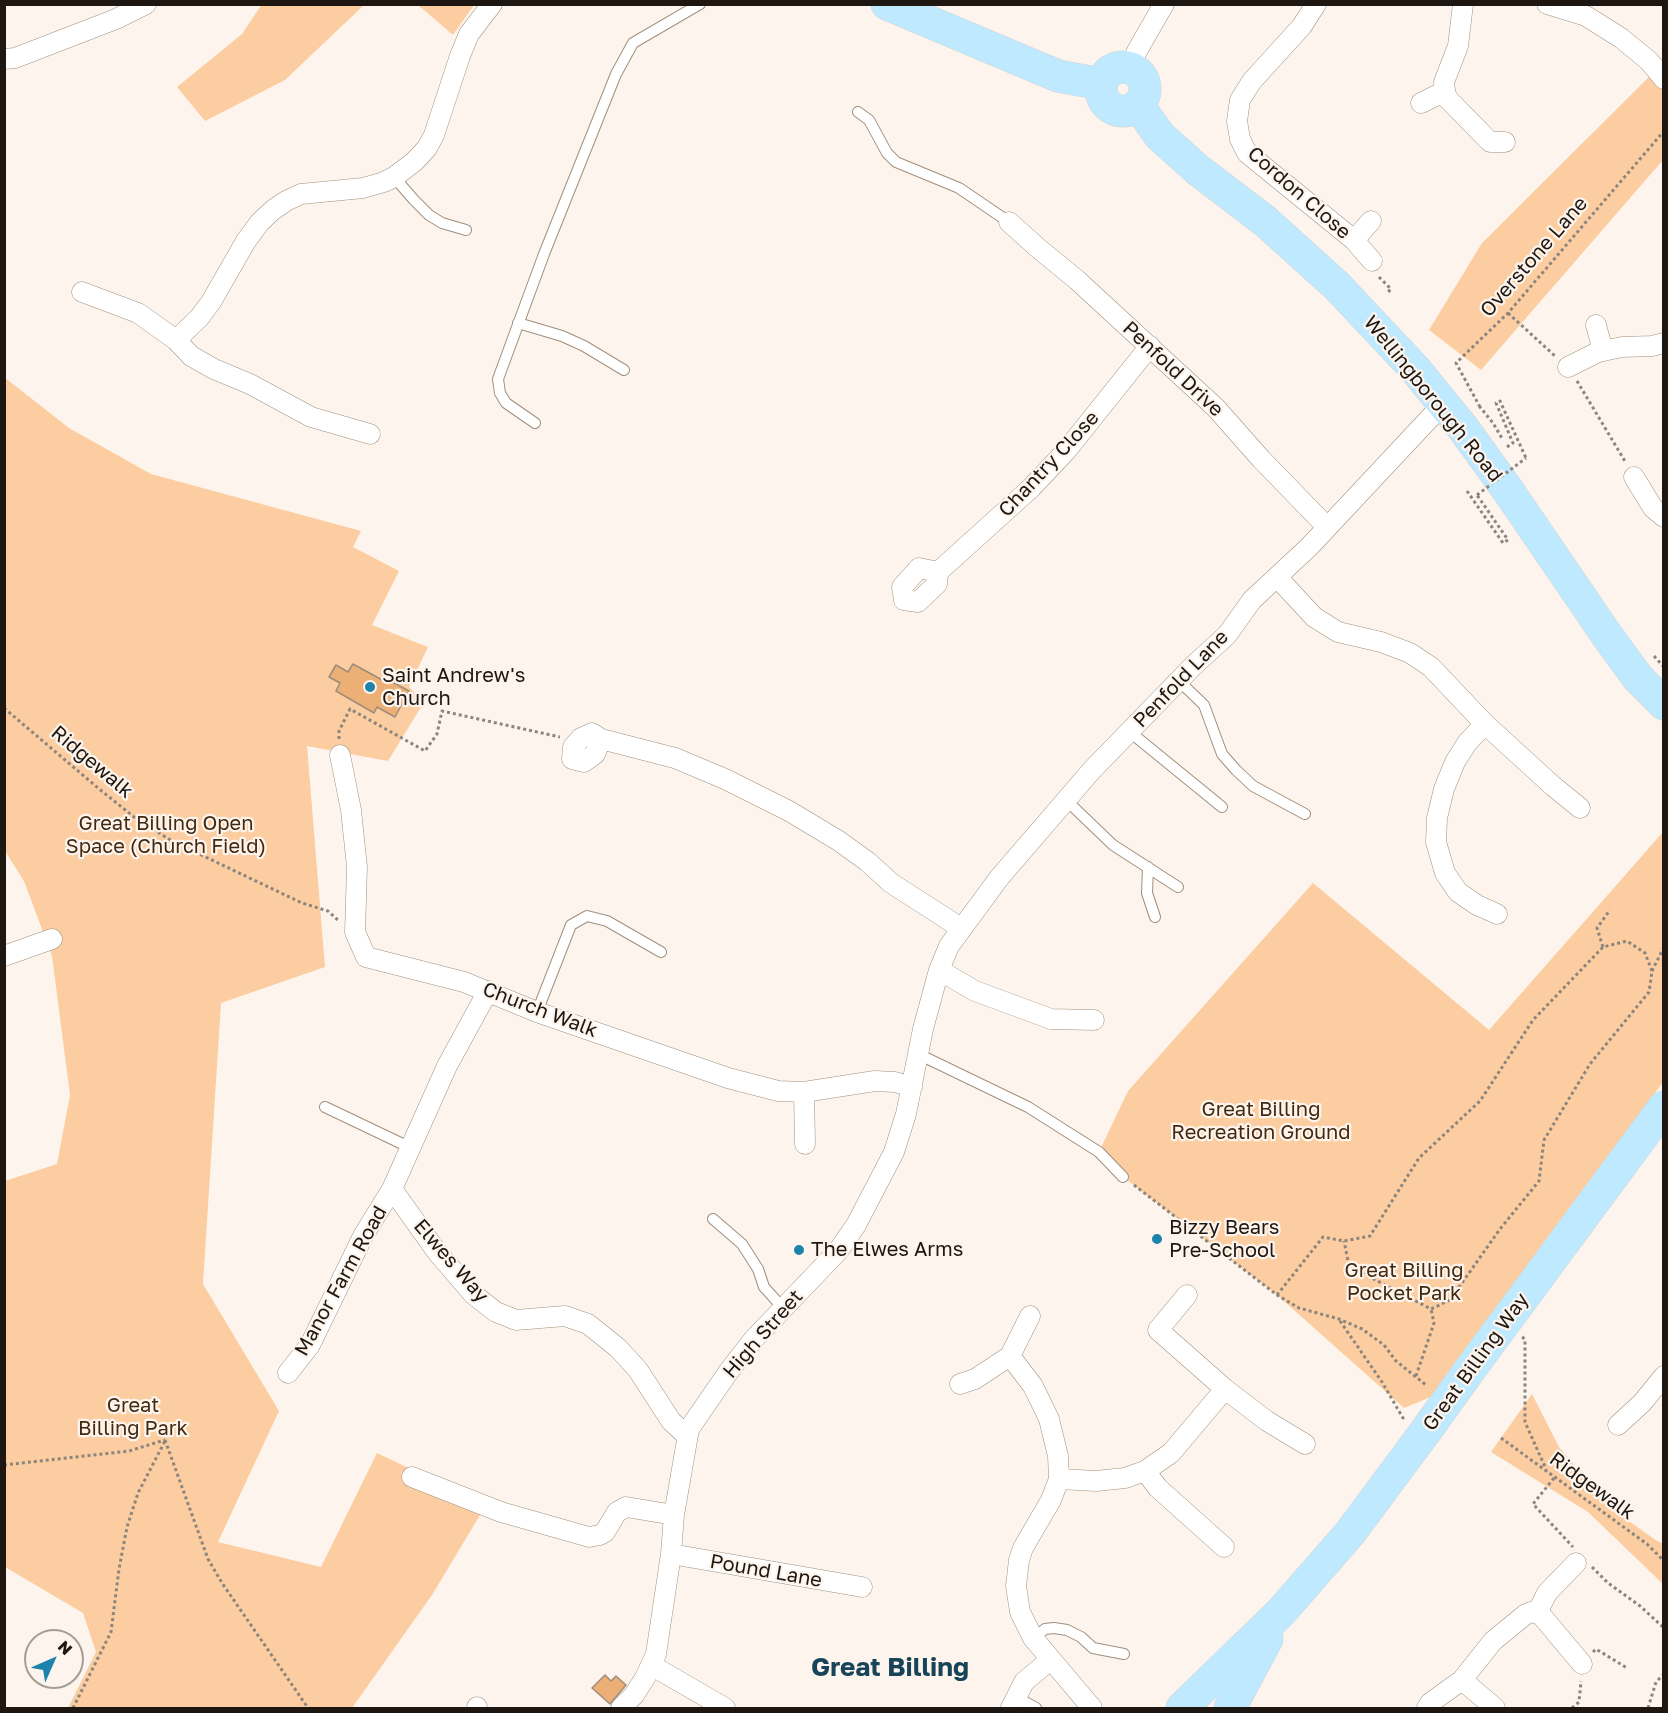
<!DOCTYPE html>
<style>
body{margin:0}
#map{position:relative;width:1668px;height:1713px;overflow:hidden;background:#fdf5ed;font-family:"Golos Text",sans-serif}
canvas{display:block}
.frame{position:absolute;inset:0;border:6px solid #1e1711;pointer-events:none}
.north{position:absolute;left:24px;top:1629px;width:60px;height:60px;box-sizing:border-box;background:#fdf5ed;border:2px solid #a49c95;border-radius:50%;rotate:45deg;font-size:16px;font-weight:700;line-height:24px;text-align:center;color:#1e1711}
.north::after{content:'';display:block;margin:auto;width:21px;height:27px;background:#1b83ac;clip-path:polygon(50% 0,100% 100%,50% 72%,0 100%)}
</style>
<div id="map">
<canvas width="1668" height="1713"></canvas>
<div class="frame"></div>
<div class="north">N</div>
</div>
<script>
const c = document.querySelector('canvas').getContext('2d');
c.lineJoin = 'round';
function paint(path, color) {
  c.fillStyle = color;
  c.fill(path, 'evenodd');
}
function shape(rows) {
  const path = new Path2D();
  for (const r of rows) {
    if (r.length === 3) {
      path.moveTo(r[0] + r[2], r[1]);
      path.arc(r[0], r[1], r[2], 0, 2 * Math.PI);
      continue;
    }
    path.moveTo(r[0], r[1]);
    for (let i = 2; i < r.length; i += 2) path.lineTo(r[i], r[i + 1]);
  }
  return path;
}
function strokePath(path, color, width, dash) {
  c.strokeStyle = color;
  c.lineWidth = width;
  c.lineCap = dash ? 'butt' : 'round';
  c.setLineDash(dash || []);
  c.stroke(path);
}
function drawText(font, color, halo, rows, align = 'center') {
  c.font = font + ' "Golos Text",sans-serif';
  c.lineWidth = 4.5;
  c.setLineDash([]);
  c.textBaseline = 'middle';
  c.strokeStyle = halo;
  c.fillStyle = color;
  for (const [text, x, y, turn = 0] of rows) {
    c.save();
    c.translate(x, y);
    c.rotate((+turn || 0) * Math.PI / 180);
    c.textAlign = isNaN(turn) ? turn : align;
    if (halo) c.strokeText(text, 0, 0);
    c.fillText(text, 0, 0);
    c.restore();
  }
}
const green = shape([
 [262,4,364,5,285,80,205,121,177,87,242,34],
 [418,5,474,5,453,35],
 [1663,63,1663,160,1481,370,1429,330,1482,243],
 [4,377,69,428,151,474,361,531,353,547,399,571,372,625,428,647,409,687,424,702,388,761,307,746,325,967,221,1003,203,1284,279,1411,218,1542,321,1567,377,1453,486,1505,432,1595,352,1708,68,1708,96,1652,83,1613,5,1567,5,1181,57,1164,70,1095,52,956,24,881,5,851],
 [1663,832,1663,1082,1433,1396,1404,1408,1277,1295,1123,1177,1099,1152,1128,1091,1313,883,1489,1030],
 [1532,1394,1559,1447,1611,1508,1654,1539,1663,1544,1663,1584,1588,1512,1491,1452]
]);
const building = shape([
 [353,664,384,681,385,678,409,691,395,717,377,707,374,713,336,691,340,683,329,677,336,665,348,672,353,664],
 [605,1675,611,1681,616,1676,626,1685,610,1704,592,1688,605,1675]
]);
const path = shape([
 [1379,277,1391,289,1388,292],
 [1508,313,1555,356],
 [1577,381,1626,463],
 [1480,407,1456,363,1508,313,1664,131],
 [1479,408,1480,407,1493,423,1503,440],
 [1507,447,1513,443,1496,403,1500,401,1526,458],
 [1467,491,1503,543,1508,540,1477,495],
 [1654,656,1664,667],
 [4,708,98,788,134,817,172,841,302,903,328,911,339,921],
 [339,739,339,731,350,709,425,751,437,734,442,711,560,737],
 [1603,947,1597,928,1610,910],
 [1652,971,1664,947],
 [1134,1185,1277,1295,1299,1308,1339,1319,1362,1329,1384,1345,1396,1361,1426,1385],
 [1277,1295,1323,1237,1344,1241,1370,1236,1419,1158,1480,1101,1533,1020,1603,947,1627,941,1645,953,1652,971,1649,992,1590,1064,1544,1140,1539,1181,1500,1229,1450,1300,1431,1309,1349,1266,1344,1241],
 [1340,1321,1382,1382,1403,1418,1402,1421],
 [1522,1337,1525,1339,1525,1422,1546,1469],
 [1416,1376,1434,1323,1431,1309],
 [1501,1438,1647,1544,1664,1561],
 [165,1440,208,1559,222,1583,308,1708],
 [4,1465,129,1451,165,1440],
 [1554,1478,1533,1504,1573,1547],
 [1592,1567,1608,1583,1640,1606,1664,1628],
 [1593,1652,1596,1649,1627,1668],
 [73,1708,111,1632,119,1569,127,1527,138,1493,165,1441],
 [1572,1708,1579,1702,1581,1681],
 [1648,1708,1656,1682,1664,1674]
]);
const lane = shape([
 [858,112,869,120,887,153,896,162,959,188,1009,222],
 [394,177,414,200,429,215,442,223,466,230],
 [518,323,562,336,584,346,624,370],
 [535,423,506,403,500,393,498,379,544,254,616,74,633,43,700,4],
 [1179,681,1204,705,1222,754,1236,770,1253,786,1305,814],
 [1130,732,1222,807],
 [1066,800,1113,845,1178,887],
 [1148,867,1147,893,1155,917],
 [537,1012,571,925,587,916,607,921,661,952],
 [918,1054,1028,1107,1099,1152,1123,1177],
 [325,1107,411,1148],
 [713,1219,742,1244,758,1269,764,1287,783,1308],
 [1033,1638,1045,1629,1054,1628,1067,1630,1081,1637,1093,1648,1124,1654],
 [1016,1697,1036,1708]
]);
const street = shape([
 [1316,4,1302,26,1252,81,1240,100,1237,121,1240,139,1247,153,1354,240,1372,261],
 [1463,4,1458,46,1444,82,1445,91,1447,98,1490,142,1505,142],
 [1547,4,1586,16,1621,38,1649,61,1664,79],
 [4,59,15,58,116,19,146,4],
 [1130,68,1137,51,1164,4],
 [1421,103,1445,91],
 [1009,222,1038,248,1077,280,1216,408,1261,459,1327,527],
 [1354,240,1371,221],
 [82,292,138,313,176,340,199,318,211,302,246,241,260,222,273,210,286,201,301,194,363,188,384,182,394,177,414,162,427,148,434,135,460,56,469,34,492,4],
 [1596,325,1603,351],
 [176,340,191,356,214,369,250,384,311,417,370,434],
 [1568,367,1598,352,1622,347,1652,346,1664,343],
 [1634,477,1653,508,1664,517],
 [938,572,919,568,902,587,904,600,918,602,937,584,938,572,1031,488,1066,451,1150,346],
 [1277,577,1314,617,1338,632,1381,642,1410,653,1431,667,1485,724,1553,786,1580,808],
 [1485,724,1467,743,1455,762,1444,789,1437,818,1436,842,1445,873,1458,892,1477,905,1497,914],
 [601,739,592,733,581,738,573,747,572,759,584,762,595,754,601,739,675,758,725,779,789,811,839,841,868,862,891,883,961,928],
 [340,755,351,810,357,867,355,932,366,957,464,982,537,1012,728,1078,778,1091,804,1092,875,1081,895,1082,912,1087],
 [4,956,52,939],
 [939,970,975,991,1051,1019,1094,1020],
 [488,991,447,1066,392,1189,437,1252,473,1294,496,1312,516,1320,565,1316,588,1324,618,1348,638,1370,671,1421,687,1436],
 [804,1092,805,1144],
 [1187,1295,1158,1330,1225,1389,1267,1421,1305,1444],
 [1010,1356,1033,1386,1049,1419,1058,1456,1059,1479,1051,1500,1023,1548,1019,1560,1016,1586,1020,1612,1033,1638,1092,1708],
 [288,1373,310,1345,363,1236,392,1189],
 [960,1384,975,1379,1010,1356,1030,1316],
 [1618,1425,1642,1403,1664,1376],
 [1145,1471,1158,1488,1224,1547],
 [412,1477,501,1512,589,1537,600,1535,605,1532,617,1512,626,1507,674,1515],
 [1059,1479,1096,1481,1125,1478,1145,1471,1171,1453,1225,1389],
 [671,1554,862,1587],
 [1537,1613,1547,1593,1576,1563],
 [651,1665,725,1708],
 [1462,1680,1495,1708],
 [477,1708,477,1707],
 [621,1708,634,1695,645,1678,656,1654,671,1554,674,1515,689,1429,729,1371,754,1339,838,1251,856,1225,894,1152,906,1114,923,1029,939,970,949,946,999,878,1092,770,1193,666,1227,635,1252,600,1309,547,1443,404],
 [1011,1708,1024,1682,1050,1660],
 [1427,1708,1430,1703,1462,1680,1493,1641,1526,1614,1531,1612,1541,1615,1582,1664]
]);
const primary = shape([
 [887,4,1058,76,1101,84],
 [1123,89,22],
 [1138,105,1160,136,1198,170,1265,221,1337,286,1415,369,1463,428,1507,489,1606,634,1638,678,1664,704],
 [1471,1368,1664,1107],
 [1182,1708,1281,1612,1350,1533,1425,1432],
 [1230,1708,1267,1639]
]);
const pathBridge = shape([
 [1477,495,1526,458]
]);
const primaryBridge = shape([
 [1425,1432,1471,1368]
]);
const markers = [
 [370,687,6,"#1b83ac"],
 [1157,1239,6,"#1b83ac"],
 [799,1250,6,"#1b83ac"]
];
const streetNames = [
 ["Cordon Close",1299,193,41],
 ["Overstone Lane",1534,257,-49],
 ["Penfold Drive",1173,369,43],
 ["Wellingborough Road",1433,399,51],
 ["Chantry Close",1049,464,-47],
 ["Penfold Lane",1181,679,-46],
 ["Ridgewalk",92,762,40],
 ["Church Walk",540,1010,21],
 ["Elwes Way",451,1261,49],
 ["Manor Farm Road",341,1281,-61],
 ["High Street",763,1334,-49],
 ["Great Billing Way",1476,1362,-54],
 ["Ridgewalk",1592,1486,36],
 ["Pound Lane",766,1571,10]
];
const poiNames = [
 ["Saint Andrew's",382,676],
 ["Church",382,699],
 ["Bizzy Bears",1169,1228],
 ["Pre-School",1169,1251],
 ["The Elwes Arms",811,1250]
];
const parkNames = [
 ["Great Billing Open",166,824],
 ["Space (Church Field)",166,847],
 ["Great Billing",1261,1110],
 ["Recreation Ground",1261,1133],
 ["Great Billing",1404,1271],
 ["Pocket Park",1404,1294],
 ["Great",133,1406],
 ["Billing Park",133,1429]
];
const districtNames = [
 ["Great Billing",890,1668]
];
paint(green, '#fccda0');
paint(building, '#ecb076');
strokePath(building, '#9f8c7b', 1.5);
strokePath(lane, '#a18f7e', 12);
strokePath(street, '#a18f7e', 21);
strokePath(primary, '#d6d5d4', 33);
strokePath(path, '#8c857e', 3, [3, 3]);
strokePath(lane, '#fff', 10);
strokePath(street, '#fff', 20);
strokePath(primary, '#bee9fe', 32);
strokePath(primaryBridge, '#d6d5d4', 33, []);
strokePath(pathBridge, '#8c857e', 3, [3, 3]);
strokePath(primaryBridge, '#bee9fe', 32);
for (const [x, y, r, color] of markers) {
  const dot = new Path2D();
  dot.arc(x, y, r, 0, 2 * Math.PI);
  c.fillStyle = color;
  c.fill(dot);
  strokePath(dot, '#fdf5ed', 2);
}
drawText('20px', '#1e1711', '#fdf5ed', streetNames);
drawText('20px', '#1e1711', '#fdf5ed', poiNames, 'left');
drawText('20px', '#422910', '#fdf5ed', parkNames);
drawText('bold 26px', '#174459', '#fdf5ed', districtNames);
</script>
